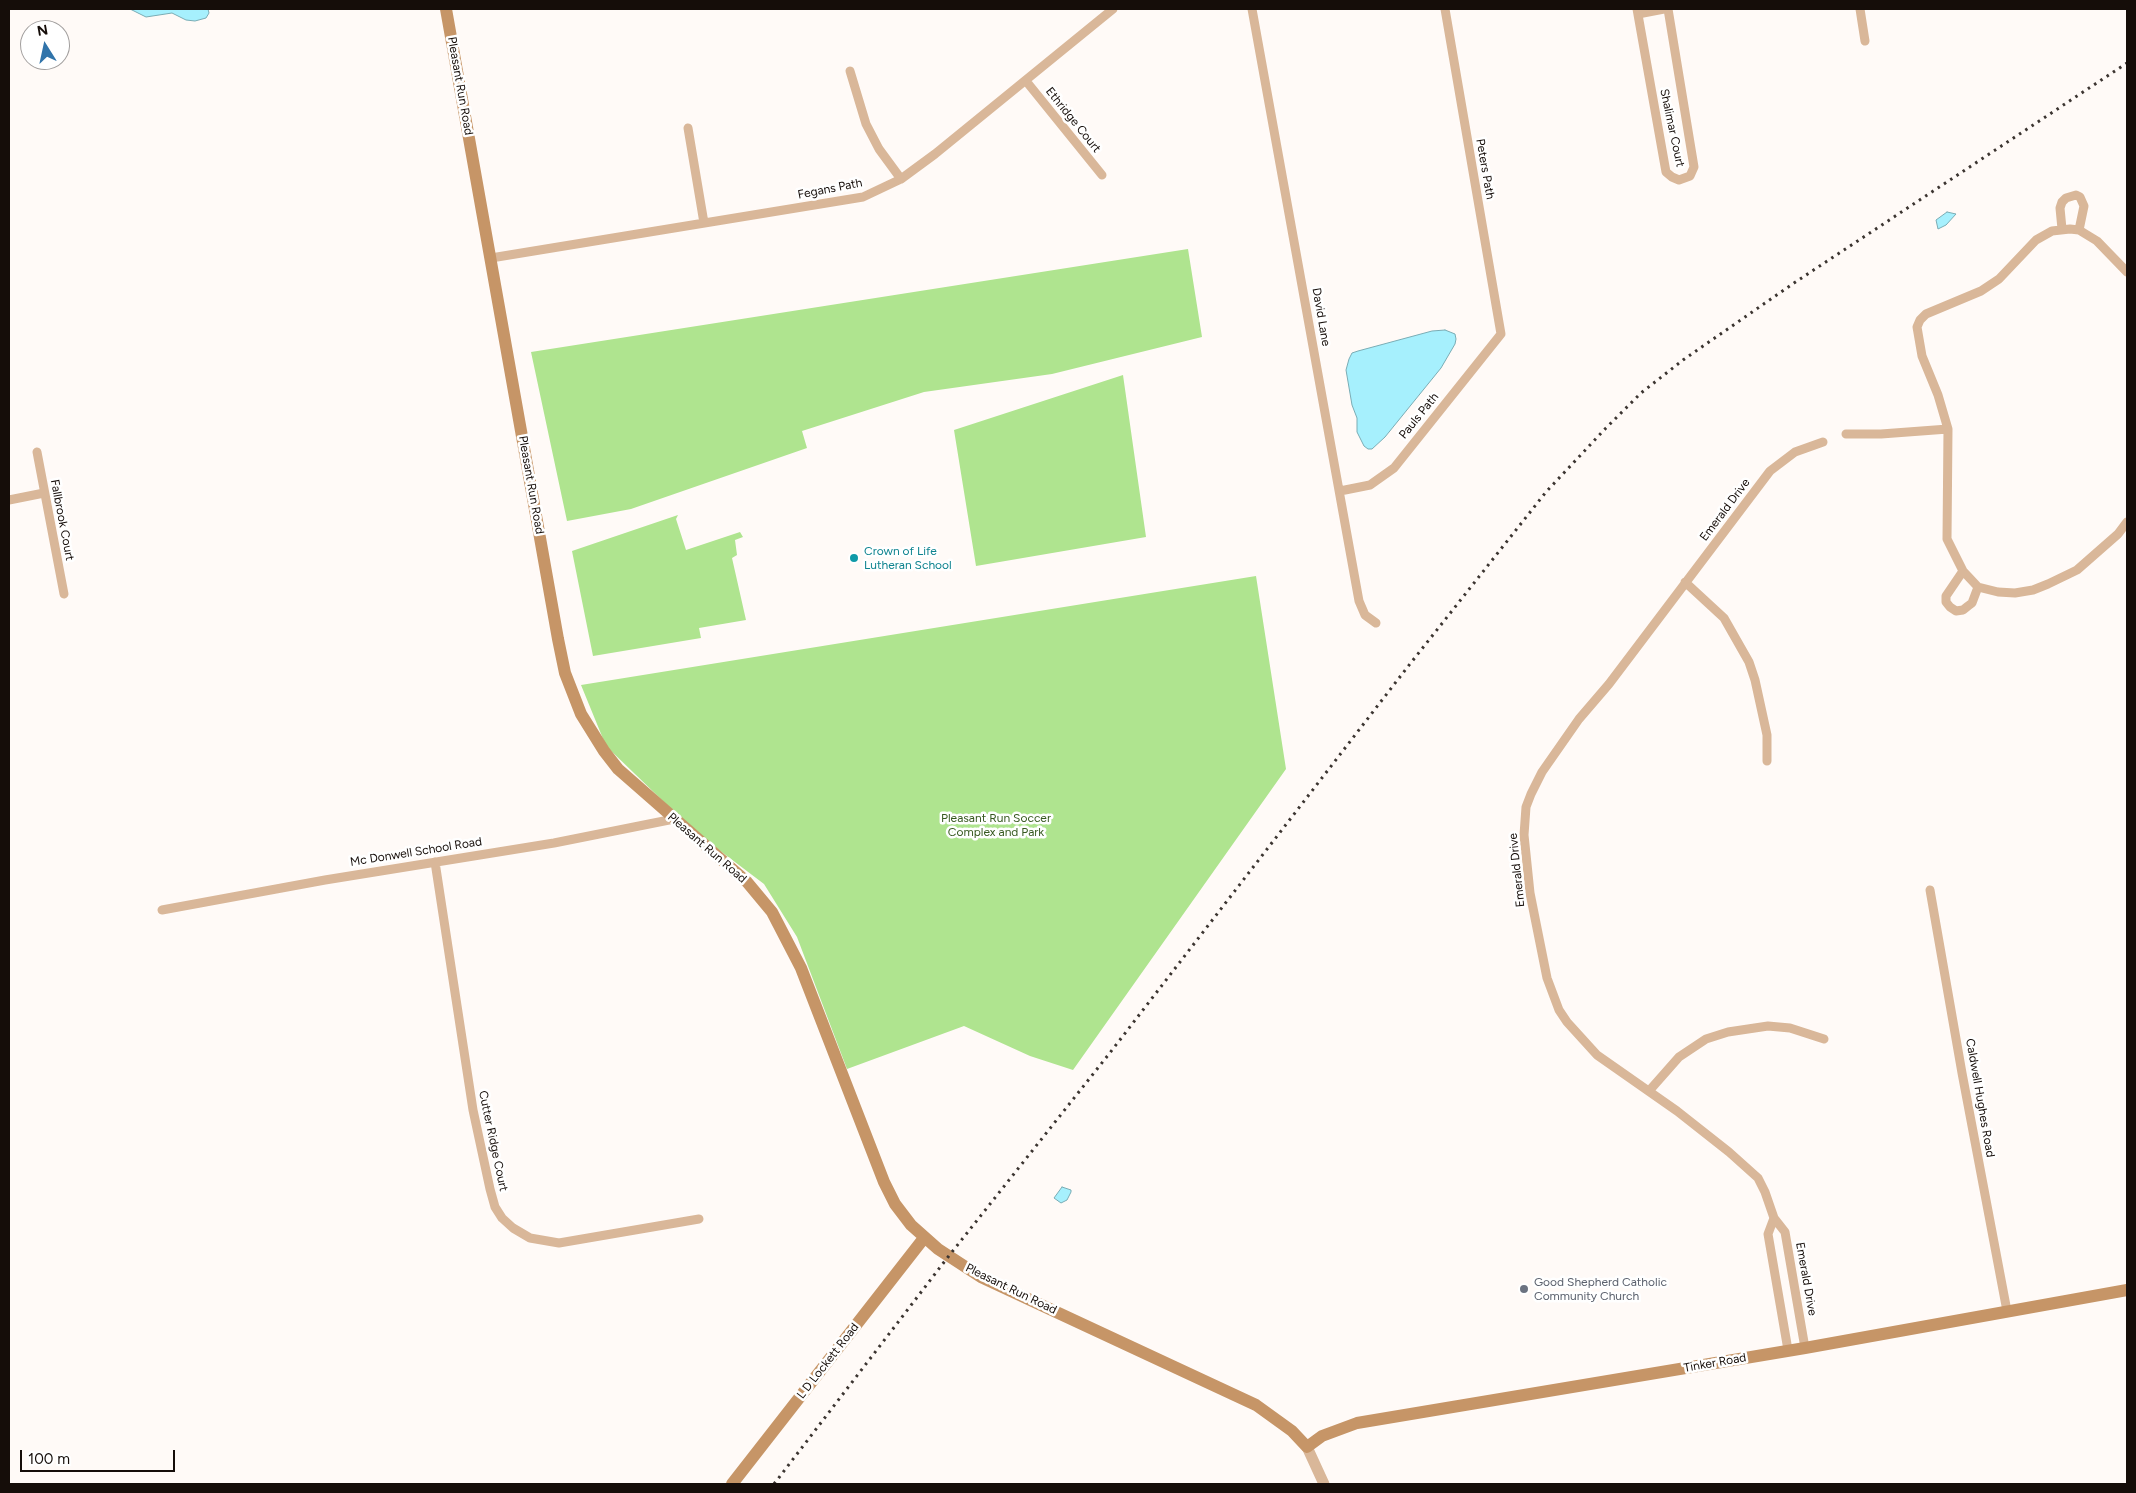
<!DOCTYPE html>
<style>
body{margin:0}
#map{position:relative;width:2136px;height:1493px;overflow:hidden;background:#fffaf7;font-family:Figtree,sans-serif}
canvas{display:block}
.frame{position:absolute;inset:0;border:10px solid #150d09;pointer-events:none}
.north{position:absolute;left:20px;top:20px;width:50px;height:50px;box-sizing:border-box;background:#fff;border:1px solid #a19e9d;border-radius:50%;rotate:350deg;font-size:14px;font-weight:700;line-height:20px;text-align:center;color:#150d09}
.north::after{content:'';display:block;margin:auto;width:18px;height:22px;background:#3174aa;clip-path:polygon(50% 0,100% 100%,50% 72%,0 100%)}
.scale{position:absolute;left:20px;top:1450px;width:155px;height:22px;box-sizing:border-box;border:2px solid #150d09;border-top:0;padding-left:6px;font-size:15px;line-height:18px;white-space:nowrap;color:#150d09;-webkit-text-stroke:4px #fff;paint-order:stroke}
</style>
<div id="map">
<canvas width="2136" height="1493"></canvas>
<div class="frame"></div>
<div class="north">N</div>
<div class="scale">100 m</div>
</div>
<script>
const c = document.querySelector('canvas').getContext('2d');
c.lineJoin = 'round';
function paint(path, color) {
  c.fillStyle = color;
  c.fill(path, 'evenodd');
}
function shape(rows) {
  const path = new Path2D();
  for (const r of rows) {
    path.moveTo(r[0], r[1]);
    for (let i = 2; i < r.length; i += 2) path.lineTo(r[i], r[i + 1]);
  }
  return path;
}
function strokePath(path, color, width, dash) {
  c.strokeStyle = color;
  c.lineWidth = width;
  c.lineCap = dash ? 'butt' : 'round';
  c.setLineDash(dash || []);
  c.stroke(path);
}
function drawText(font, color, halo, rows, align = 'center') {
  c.font = font + ' Figtree,sans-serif';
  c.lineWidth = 5;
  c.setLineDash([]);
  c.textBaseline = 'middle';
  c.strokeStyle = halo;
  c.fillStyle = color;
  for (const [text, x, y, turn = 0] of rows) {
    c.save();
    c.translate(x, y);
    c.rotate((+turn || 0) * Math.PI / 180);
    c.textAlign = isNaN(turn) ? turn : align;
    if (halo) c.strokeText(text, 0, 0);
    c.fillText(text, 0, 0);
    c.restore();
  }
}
const green = shape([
 [1188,249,1202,337,1052,374,924,392,802,431,807,448,631,509,567,521,531,352],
 [1123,375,1146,537,976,566,954,430],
 [678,515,676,519,686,550,740,532,743,537,735,540,737,555,732,558,746,620,699,628,701,638,593,656,572,551],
 [1256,576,1286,769,1073,1070,1030,1056,964,1026,847,1069,797,937,764,884,694,831,606,746,581,685]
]);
const water = shape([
 [130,9,208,9,209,13,206,18,195,21,186,20,172,13,146,17,130,9],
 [1947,212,1956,214,1946,225,1938,229,1936,220,1947,212],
 [1445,330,1455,334,1456,339,1455,344,1441,368,1385,437,1372,449,1368,449,1364,446,1357,432,1357,418,1352,405,1346,370,1349,359,1352,353,1358,351,1432,331,1445,330],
 [1062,1187,1071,1190,1071,1192,1067,1200,1061,1203,1054,1198,1062,1187]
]);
const minor = shape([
 [1252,9,1359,601,1365,615,1376,623],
 [1637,9,1666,172,1672,177,1679,180,1690,176,1694,167,1668,9],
 [1860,9,1865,41],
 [1638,14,1664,9],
 [850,71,866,124,879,149,901,179],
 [1026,81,1102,175],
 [688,128,704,223],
 [2062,229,2060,208,2062,202,2066,198,2076,195,2080,197,2084,206,2079,230],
 [491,258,863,197,901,179,935,154,1113,9],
 [2127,272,2097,241,2079,230,2070,229,2052,231,2036,240,1999,279,1981,291,1926,314,1920,320,1917,327,1922,356,1938,395,1948,429,1947,539,1963,571,1978,587,1998,592,2015,593,2033,590,2048,584,2077,570,2118,534,2127,522],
 [1846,434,1881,434,1948,429],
 [37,452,64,594],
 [1340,491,1370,485,1394,468,1501,334,1445,9],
 [9,500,44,493],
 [1963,571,1946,596,1946,602,1950,607,1956,611,1963,610,1968,606,1972,603,1978,587],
 [1685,582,1724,618,1749,662,1755,680,1767,735,1767,761],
 [435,862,473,1110,490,1189,495,1207,502,1218,513,1228,530,1238,559,1243,699,1219],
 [1930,890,1962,1073,2007,1311],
 [162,910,325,880,554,843,674,819],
 [1649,1091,1679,1057,1706,1039,1728,1032,1768,1026,1790,1028,1824,1039],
 [1774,1218,1768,1234,1788,1350],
 [1805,1348,1785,1232,1774,1218,1765,1192,1758,1178,1729,1152,1677,1111,1597,1055,1567,1022,1559,1010,1547,978,1530,893,1524,835,1526,807,1531,794,1542,772,1579,719,1609,684,1770,471,1795,452,1823,442]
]);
const tertiary = shape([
 [1307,1447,1324,1484]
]);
const secondary = shape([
 [446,9,558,639,565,673,581,714,604,751,618,769,747,882,772,912,801,968,884,1182,895,1204,911,1225,938,1249,981,1277,1256,1405,1292,1431,1307,1447,1322,1436,1357,1423,1805,1348,2127,1290],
 [732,1484,924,1238]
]);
const rail = shape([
 [774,1484,948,1257,1109,1054,1406,669,1546,492,1605,429,1641,393,1683,360,1794,283,2127,63]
]);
const markers = [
 [854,558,5,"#0f9aa8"],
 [1524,1289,5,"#6b7280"]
];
const streetNames = [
 ["Pleasant Run Road",460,86,80],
 ["Ethridge Court",1073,120,51],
 ["Shalimar Court",1672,128,78],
 ["Peters Path",1485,169,80],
 ["Fegans Path",830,189,-11],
 ["David Lane",1321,317,80],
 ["Pauls Path",1419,416,-51],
 ["Pleasant Run Road",531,485,80],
 ["Emerald Drive",1725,510,-53],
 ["Fallbrook Court",62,520,79],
 ["Pleasant Run Road",707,848,41],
 ["Mc Donwell School Road",416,852,-9],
 ["Emerald Drive",1517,870,-96],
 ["Caldwell Hughes Road",1980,1098,80],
 ["Cutter Ridge Court",493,1141,78],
 ["Emerald Drive",1806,1279,80],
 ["Pleasant Run Road",1011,1289,26],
 ["L D Lockett Road",828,1361,-52],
 ["Tinker Road",1715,1363,-10]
];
const cultureNames = [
 ["Crown of Life",864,551],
 ["Lutheran School",864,565]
];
const parkNames = [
 ["Pleasant Run Soccer",996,818],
 ["Complex and Park",996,832]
];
const worshipNames = [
 ["Good Shepherd Catholic",1534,1282],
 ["Community Church",1534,1296]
];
paint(green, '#afe48f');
paint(water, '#a6f0fd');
strokePath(water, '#7aacb4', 1);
strokePath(minor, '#d9b799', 9);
strokePath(tertiary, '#d9b799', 11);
strokePath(secondary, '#c69567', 12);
strokePath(rail, '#3b3430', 3, [2.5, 5]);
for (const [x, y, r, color] of markers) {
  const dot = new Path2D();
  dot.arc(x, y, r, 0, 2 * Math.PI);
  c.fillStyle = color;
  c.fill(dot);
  strokePath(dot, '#fff', 2);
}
drawText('12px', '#150d09', '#fff', streetNames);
drawText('12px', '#0d838f', '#fff', cultureNames, 'left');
drawText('12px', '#375920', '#fff', parkNames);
drawText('12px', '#5b616d', '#fff', worshipNames, 'left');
</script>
